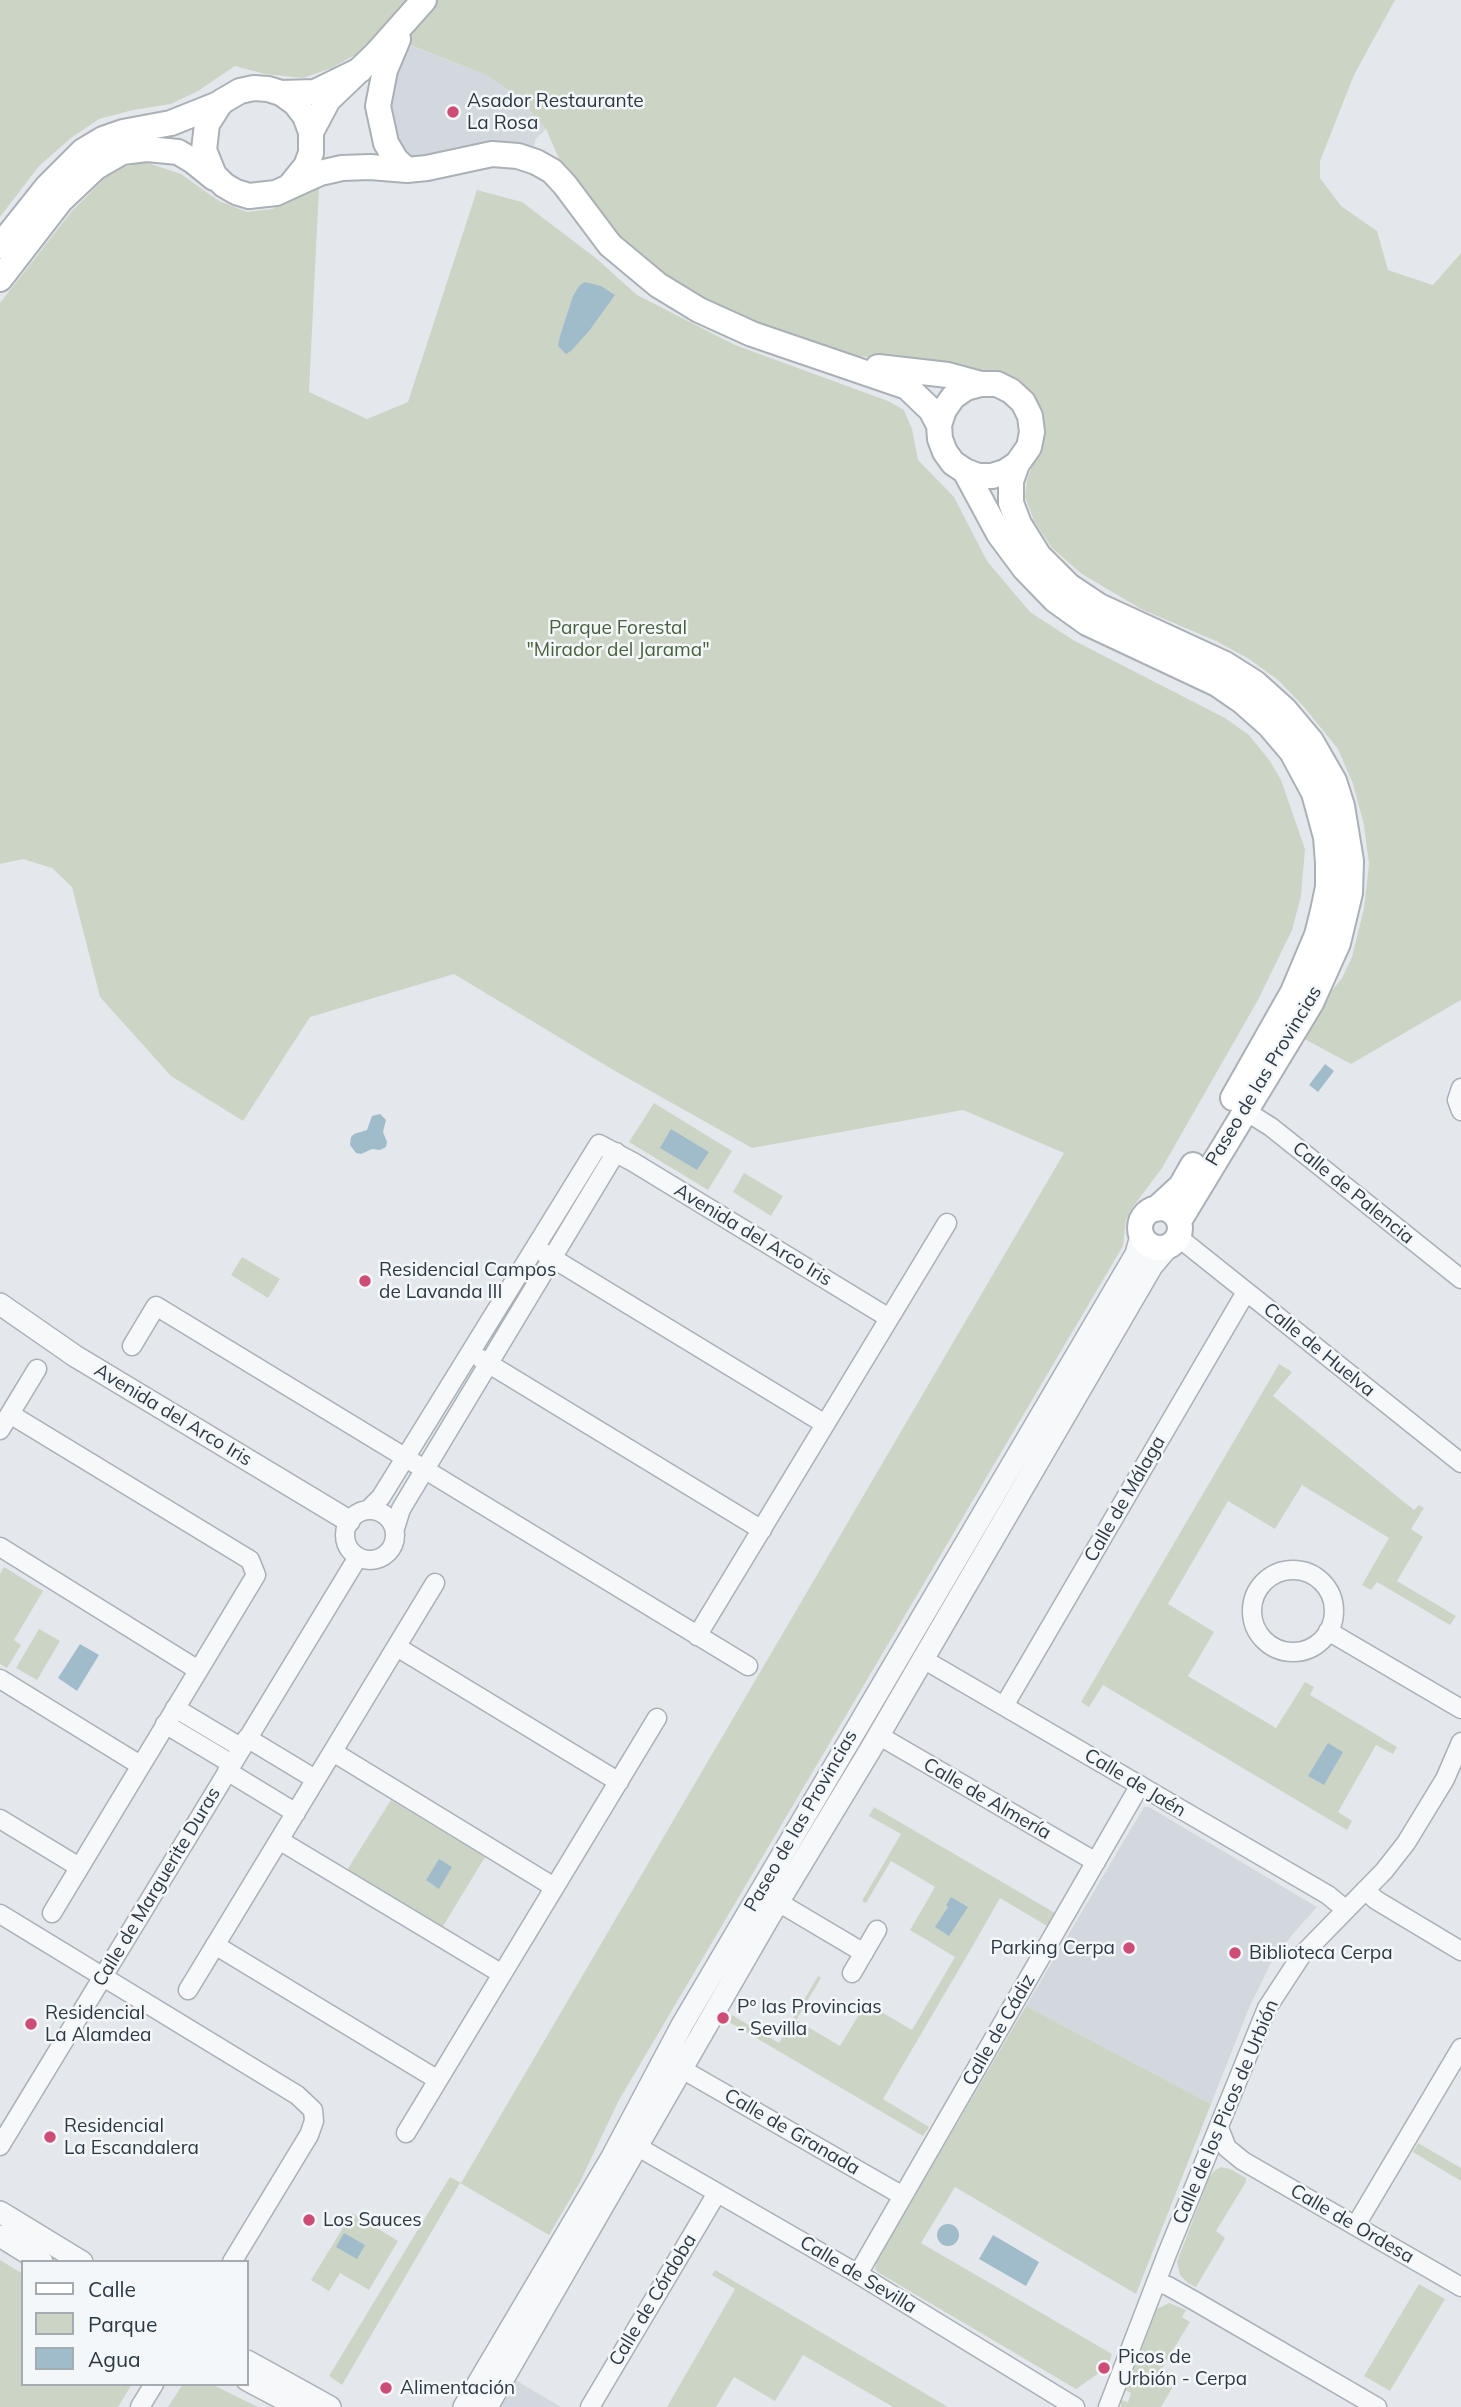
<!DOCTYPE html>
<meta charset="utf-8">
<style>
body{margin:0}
#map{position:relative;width:1461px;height:2407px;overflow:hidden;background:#e4e8ec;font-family:Mulish,sans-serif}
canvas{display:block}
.legend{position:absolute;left:21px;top:2260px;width:228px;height:126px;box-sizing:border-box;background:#f4f7f9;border:2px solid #a4abb1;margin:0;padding:9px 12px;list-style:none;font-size:21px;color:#2c3944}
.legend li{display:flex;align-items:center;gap:14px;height:35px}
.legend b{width:35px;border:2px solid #a4abb1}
</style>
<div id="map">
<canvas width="1461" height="2407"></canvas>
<ul class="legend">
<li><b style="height:9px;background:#fff"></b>Calle</li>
<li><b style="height:19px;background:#ccd5c5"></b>Parque</li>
<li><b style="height:19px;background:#a0bccb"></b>Agua</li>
</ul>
</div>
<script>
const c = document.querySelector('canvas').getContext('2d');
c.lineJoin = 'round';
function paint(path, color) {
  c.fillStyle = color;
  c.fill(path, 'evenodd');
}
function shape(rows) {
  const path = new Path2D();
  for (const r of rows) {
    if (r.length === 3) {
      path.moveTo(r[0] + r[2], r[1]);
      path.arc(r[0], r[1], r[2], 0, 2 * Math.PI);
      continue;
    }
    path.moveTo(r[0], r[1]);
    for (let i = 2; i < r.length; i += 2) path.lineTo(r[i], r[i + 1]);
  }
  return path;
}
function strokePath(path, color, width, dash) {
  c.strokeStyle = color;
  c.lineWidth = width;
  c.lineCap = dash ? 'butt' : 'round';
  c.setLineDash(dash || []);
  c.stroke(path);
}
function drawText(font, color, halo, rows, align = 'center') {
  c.font = font + ' Mulish,sans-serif';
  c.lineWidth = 5;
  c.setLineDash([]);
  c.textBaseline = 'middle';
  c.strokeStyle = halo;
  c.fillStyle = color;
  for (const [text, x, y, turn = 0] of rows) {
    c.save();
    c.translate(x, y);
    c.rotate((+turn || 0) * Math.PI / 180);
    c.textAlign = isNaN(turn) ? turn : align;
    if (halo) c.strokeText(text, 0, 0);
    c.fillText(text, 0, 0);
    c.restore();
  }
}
const built = shape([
 [404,43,484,74,515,94,546,129,535,140,534,151,411,162,402,153,386,107],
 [1144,1807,1149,1807,1317,1907,1291,1936,1271,1963,1249,2008,1211,2104,1026,2006],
 [516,2381,517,2381,561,2407,501,2407]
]);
const green = shape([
 [0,0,1395,0,1354,75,1320,161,1320,178,1341,206,1377,231,1388,270,1433,285,1461,253,1461,1000,1351,1064,1297,1035,1342,978,1352,957,1364,908,1369,864,1364,825,1353,784,1338,749,1304,707,1278,680,1249,659,1216,641,1141,609,1082,574,1052,548,1034,521,1025,497,1027,480,1045,430,1041,411,1031,391,1008,374,944,368,846,354,790,338,680,289,637,259,563,168,546,129,515,94,484,74,405,43,375,40,355,55,332,68,303,78,265,74,235,66,198,91,171,104,133,110,99,119,71,138,39,166,0,217],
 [145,162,181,174,219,201,247,212,272,209,319,187,309,392,367,419,408,402,477,190,522,202,597,259,637,295,735,345,888,401,904,410,912,429,918,460,954,497,987,561,1030,612,1073,640,1225,718,1249,735,1270,761,1281,780,1305,849,1301,896,1292,930,1258,1000,1162,1168,1132,1208,1126,1220,1123,1246,619,2100,579,2184,549,2235,460,2183,342,2385,329,2376,450,2177,461,2183,1064,1153,963,1110,752,1148,615,1071,454,974,310,1017,243,1121,171,1076,100,997,72,887,52,868,23,859,0,864,0,303,71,212,114,169],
 [654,1103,732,1151,708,1190,629,1142],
 [744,1173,783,1196,771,1216,733,1192],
 [242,1257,280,1279,268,1298,231,1275],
 [1279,1364,1292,1372,1273,1396,1414,1510,1419,1505,1424,1508,1411,1529,1423,1537,1397,1581,1456,1616,1450,1625,1377,1582,1371,1590,1362,1585,1389,1538,1302,1485,1275,1529,1228,1501,1168,1604,1214,1632,1188,1676,1276,1728,1305,1682,1314,1687,1310,1695,1397,1747,1393,1754,1376,1745,1338,1812,1352,1821,1347,1830,1103,1685,1089,1707,1081,1702],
 [4,1567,43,1591,14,1640,21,1645,7,1668,0,1664,0,1574],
 [39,1629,60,1641,37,1680,16,1668],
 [391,1800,485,1857,442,1928,347,1870],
 [874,1807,1055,1913,1047,1926,1000,1898,975,1942,883,2099,929,2127,923,2136,729,2022,732,2015,779,2043,818,1976,821,1978,796,2020,840,2046,866,2003,912,2030,955,1957,910,1930,935,1887,920,1878,891,1861,866,1903,862,1901,901,1834,869,1816],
 [1026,2006,1211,2104,1136,2294,955,2187,921,2243,1112,2354,1109,2363,1104,2361,1099,2373,1076,2389,879,2273,875,2269,876,2262],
 [1418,2143,1461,2168,1461,2181,1413,2152],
 [1221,2167,1230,2169,1246,2178,1246,2182,1216,2231,1225,2238,1196,2287,1188,2283,1180,2275,1177,2262,1209,2178,1214,2171],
 [352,2213,398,2241,369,2290,340,2273,329,2291,311,2280],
 [0,2260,23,2274,23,2384,132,2384,118,2407,0,2407],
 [715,2270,887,2371,948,2407,893,2407,803,2355,775,2401,734,2377,716,2407,667,2407,735,2289,712,2275],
 [1419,2284,1445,2299,1390,2391,1364,2376],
 [1169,2303,1186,2310,1182,2317,1190,2322,1162,2368,1178,2378,1161,2407,1121,2407,1121,2400,1128,2402,1131,2393,1126,2390,1157,2309],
 [183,2384,211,2384,258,2407,168,2407]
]);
const water = shape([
 [585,282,601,286,615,295,589,331,571,351,566,354,558,346,560,336,573,296,579,286],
 [1325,1064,1334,1071,1318,1092,1309,1085],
 [380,1114,386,1120,383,1132,387,1142,386,1147,380,1150,372,1149,361,1154,356,1153,350,1145,351,1137,354,1134,367,1130,372,1116],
 [671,1129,709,1152,697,1170,660,1148],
 [80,1644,99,1655,77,1691,58,1678],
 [1328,1743,1343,1752,1324,1785,1308,1776],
 [439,1859,452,1867,439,1889,426,1880],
 [951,1897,968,1907,949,1936,935,1927,948,1907,946,1905],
 [948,2235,11],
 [344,2233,365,2245,357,2259,336,2247],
 [993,2235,1039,2262,1026,2286,979,2259]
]);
const minor = shape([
 [1461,1088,1457,1100,1461,1111],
 [1244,1110,1271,1127,1461,1279],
 [1178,1237,1461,1463],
 [544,1253,825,1424],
 [132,1346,156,1306,748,1666],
 [481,1359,762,1530],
 [10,1414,250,1560,256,1575,52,1913],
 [0,1430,37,1369],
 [369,1509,381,1497,599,1144,633,1162,889,1318],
 [370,1535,25],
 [395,1528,401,1509,616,1152],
 [0,1547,198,1670],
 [1293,1611,41],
 [1328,1631,1461,1709],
 [697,1636,947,1223],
 [397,1647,619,1782],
 [923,1659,1328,1895,1346,1910],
 [0,1679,140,1765],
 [1004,1706,1246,1292],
 [175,1708,242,1748],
 [165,1724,232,1764],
 [878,1735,1096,1862],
 [247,1738,315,1779],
 [333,1752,554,1887],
 [227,1771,296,1813],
 [0,1819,79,1867],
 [279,1840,502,1974],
 [1365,1890,1376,1900,1461,1951],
 [778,1902,864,1953],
 [0,1914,297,2095,313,2110,314,2121,309,2135,232,2262],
 [215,1945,438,2080],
 [852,1973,877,1930],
 [188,1990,435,1583],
 [680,2068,903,2196],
 [1219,2128,1227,2148,1243,2161,1461,2287],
 [406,2133,657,1718],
 [0,2146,358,1557],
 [638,2147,858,2274,1075,2407],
 [1356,2225,1461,2048],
 [858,2274,1140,1785],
 [1156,2282,1168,2286,1193,2300,1377,2407],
 [140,2407,154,2384],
 [590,2407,717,2193],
 [1108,2407,1167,2254,1267,2008,1301,1956,1384,1871,1406,1843,1445,1779,1461,1742]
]);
const tertiary = shape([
 [0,1304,75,1356,349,1521],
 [0,2212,82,2262],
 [0,2236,42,2262],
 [247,2361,330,2407],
 [247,2380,298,2407],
 [464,2407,612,2157,682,2025,1136,1254,1141,1236],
 [487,2407,768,1919,869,1752,1152,1266,1168,1247]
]);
const secondary = shape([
 [398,39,385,70,378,106,386,143,396,160,407,170],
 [281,93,295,103,305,116,311,132,311,153,306,166,289,187,276,193,249,196,236,192,224,185,214,175,204,150,207,124,221,102,240,91,254,88,268,89,281,93,315,92,360,70],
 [311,132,328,100,376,54,424,0],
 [289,187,320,173,342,168,370,167,407,170,427,168,492,154,518,156,536,162,552,171,565,185,610,245,658,285,699,310,752,334,907,387,931,410,939,425],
 [0,246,47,187,83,151,103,139,123,132,171,123,221,103],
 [0,279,61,200,96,167,122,152,147,149,178,152,193,161,214,178],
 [878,367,948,375,981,384],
 [1017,464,1005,472,992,476,978,476,965,471,953,463,945,452,940,439,939,425,944,410,953,397,966,388,981,384,997,384,1011,391,1023,402,1030,416,1032,432,1029,447,1017,464,1011,481,1011,503,1019,524,1039,556,1069,586,1099,606,1225,664,1255,683,1285,710,1311,741,1334,781,1342,806,1351,861,1350,893,1338,943,1311,1003,1179,1221],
 [965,471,999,534,1025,569,1055,600,1087,623,1217,684,1243,702,1269,725,1292,752,1314,793,1326,837,1328,863,1328,887,1323,911,1317,935,1293,992,1233,1098],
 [1160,1228,20],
 [1156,1209,1181,1186,1193,1165]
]);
const markers = [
 [453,112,7,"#cd4d76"],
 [365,1281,7,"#cd4d76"],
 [1129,1948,7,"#cd4d76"],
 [1235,1953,7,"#cd4d76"],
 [723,2018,7,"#cd4d76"],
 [31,2024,7,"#cd4d76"],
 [50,2137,7,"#cd4d76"],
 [309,2220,7,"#cd4d76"],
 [1104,2368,7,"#cd4d76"],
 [386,2388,7,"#cd4d76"]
];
const poiNames = [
 ["Asador Restaurante",467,101],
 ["La Rosa",467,123],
 ["Residencial Campos",379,1270],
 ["de Lavanda III",379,1292],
 ["Parking Cerpa",1115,1948,"right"],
 ["Biblioteca Cerpa",1249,1953],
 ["Pº las Provincias",737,2007],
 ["- Sevilla",737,2029],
 ["Residencial",45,2013],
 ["La Alamdea",45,2035],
 ["Residencial",64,2126],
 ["La Escandalera",64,2148],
 ["Los Sauces",323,2220],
 ["Picos de",1118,2357],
 ["Urbión - Cerpa",1118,2379],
 ["Alimentación",400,2388]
];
const parkNames = [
 ["Parque Forestal",618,628],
 ["\"Mirador del Jarama\"",618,650]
];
const streetNames = [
 ["Paseo de las Provincias",1264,1076,-59],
 ["Calle de Palencia",1353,1193,39],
 ["Avenida del Arco Iris",753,1235,31],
 ["Calle de Huelva",1319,1350,39],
 ["Avenida del Arco Iris",173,1415,31],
 ["Calle de Málaga",1125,1499,-60],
 ["Calle de Jaén",1135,1783,31],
 ["Calle de Almería",987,1799,30],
 ["Paseo de las Provincias",801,1821,-60],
 ["Calle de Marguerite Duras",157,1887,-59],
 ["Calle de Cádiz",999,2030,-60],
 ["Calle de los Picos de Urbión",1226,2112,-67],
 ["Calle de Granada",792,2132,30],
 ["Calle de Ordesa",1352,2224,30],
 ["Calle de Sevilla",858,2275,31],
 ["Calle de Córdoba",653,2300,-59]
];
paint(built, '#d2d8de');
paint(green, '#ccd5c5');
paint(water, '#a0bccb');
strokePath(minor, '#a9b0b6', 21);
strokePath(tertiary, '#a9b0b6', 24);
strokePath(secondary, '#a9b0b6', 28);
strokePath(minor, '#f7f8fa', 18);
strokePath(tertiary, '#f7f8fa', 21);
strokePath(secondary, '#fff', 24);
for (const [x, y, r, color] of markers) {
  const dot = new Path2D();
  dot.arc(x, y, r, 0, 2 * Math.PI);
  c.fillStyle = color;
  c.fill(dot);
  strokePath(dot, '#f4f7f9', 2.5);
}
drawText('19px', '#2c3944', '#f4f7f9', poiNames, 'left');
drawText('19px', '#476039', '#f4f7f9', parkNames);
drawText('19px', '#2c3944', '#f4f7f9', streetNames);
</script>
